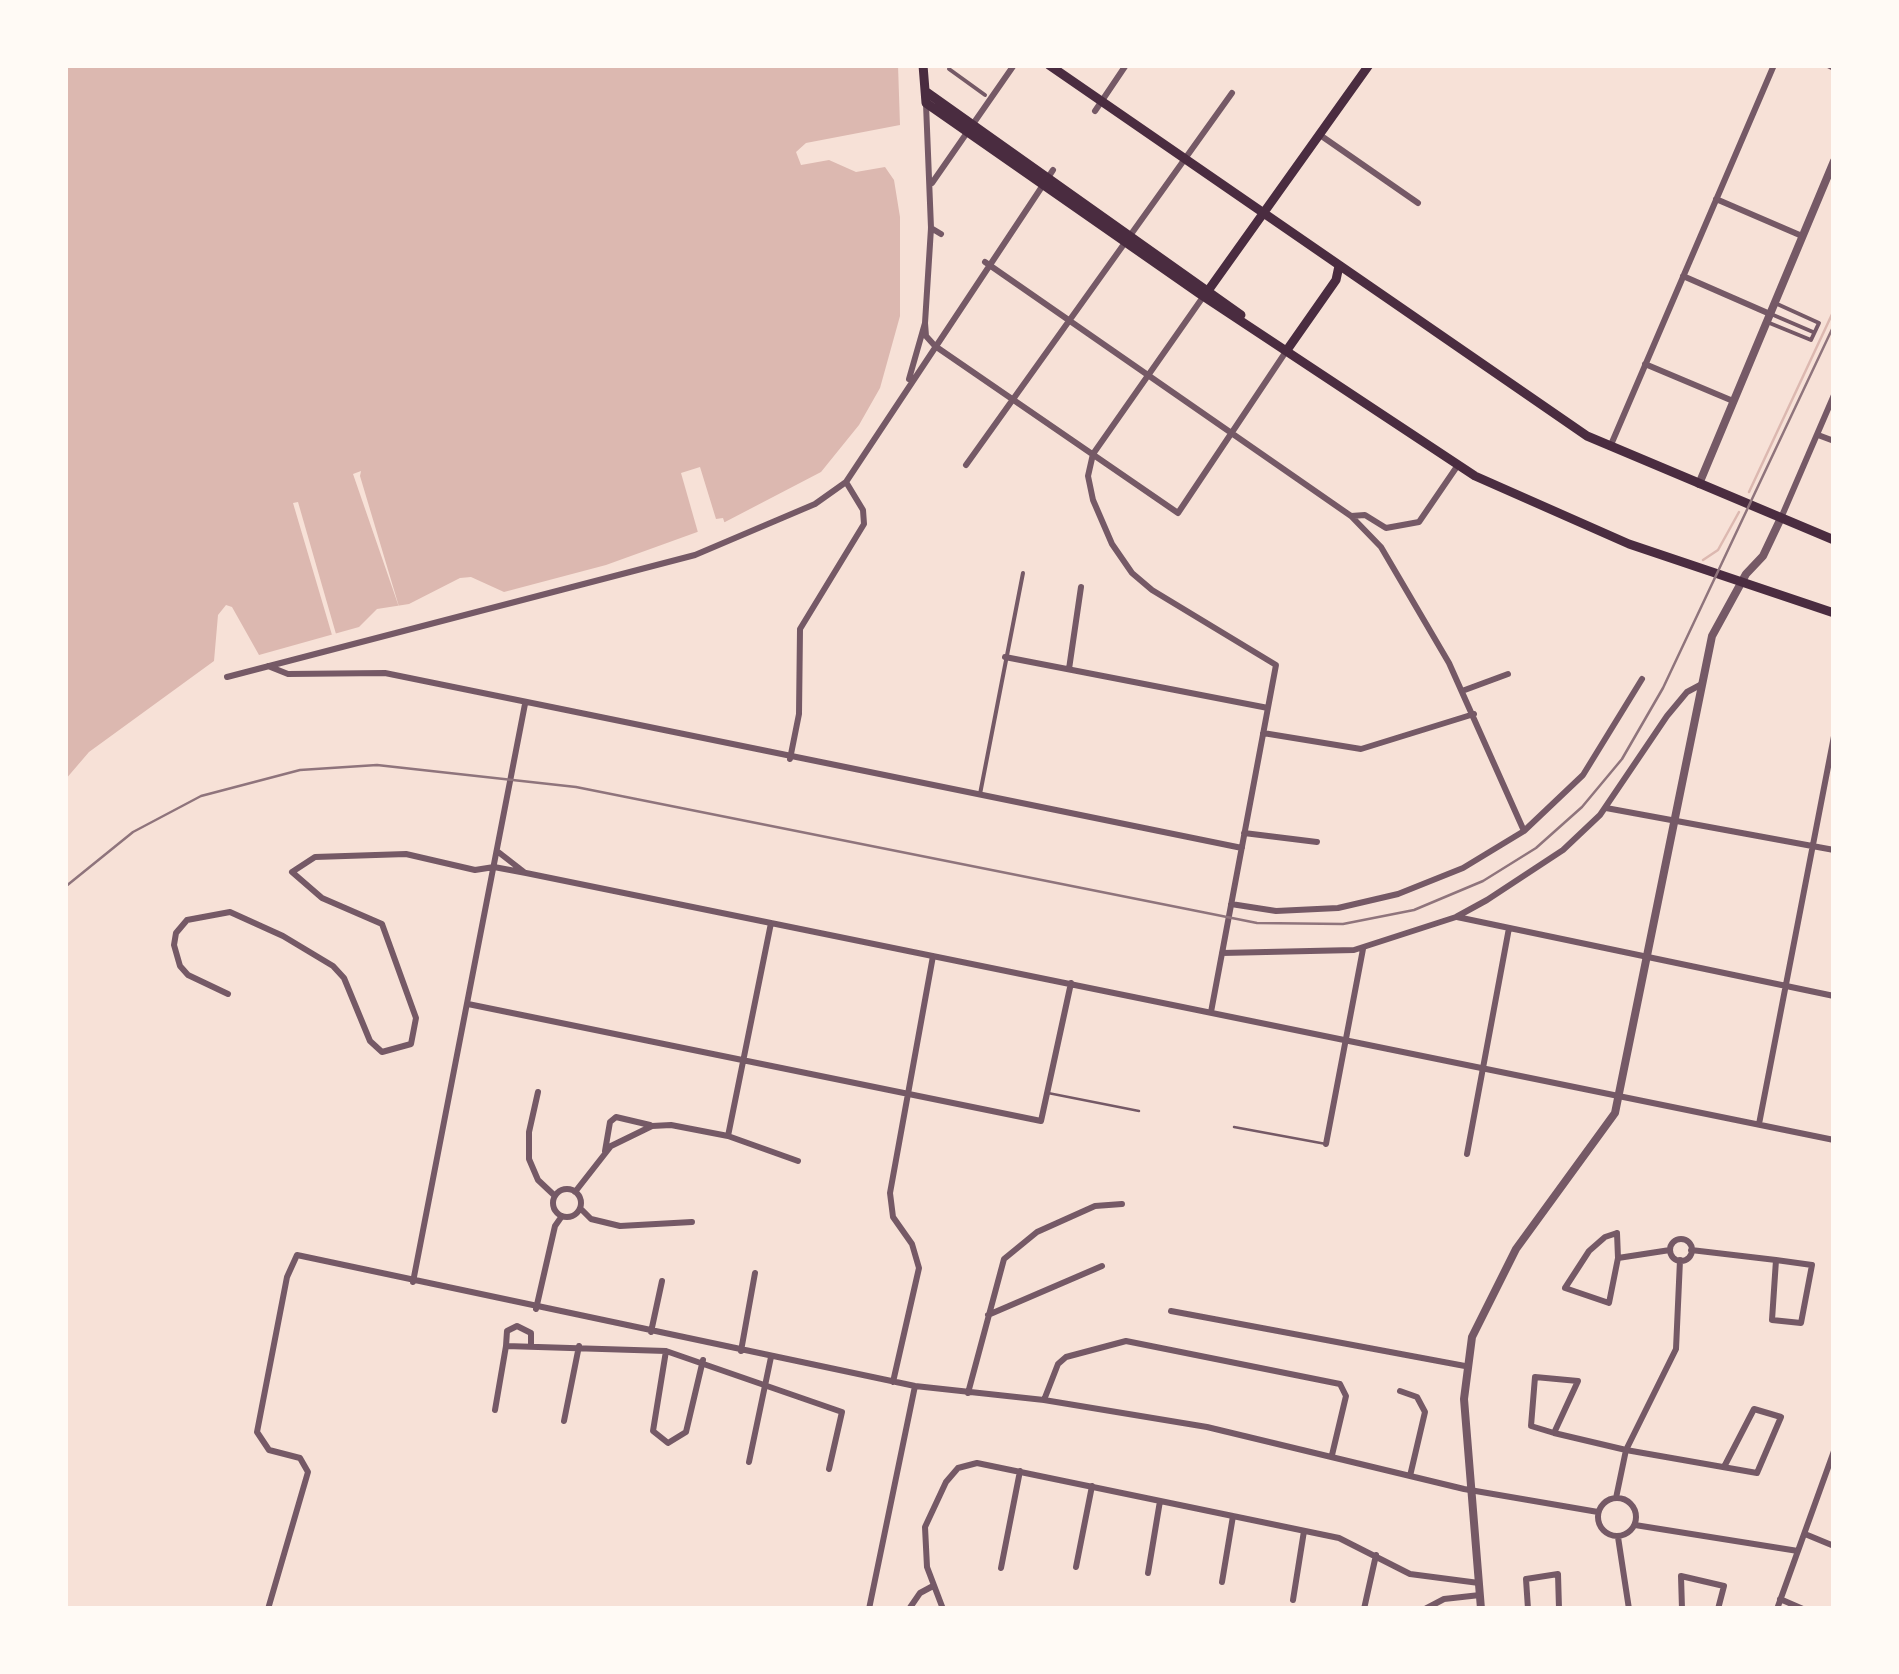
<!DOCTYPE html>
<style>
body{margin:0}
#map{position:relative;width:1899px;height:1674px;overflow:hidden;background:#f7e1d7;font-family:Helvetica,sans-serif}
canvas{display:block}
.frame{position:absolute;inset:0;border:68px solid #fffaf5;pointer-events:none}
</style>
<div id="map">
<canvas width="1899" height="1674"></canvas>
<div class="frame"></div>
</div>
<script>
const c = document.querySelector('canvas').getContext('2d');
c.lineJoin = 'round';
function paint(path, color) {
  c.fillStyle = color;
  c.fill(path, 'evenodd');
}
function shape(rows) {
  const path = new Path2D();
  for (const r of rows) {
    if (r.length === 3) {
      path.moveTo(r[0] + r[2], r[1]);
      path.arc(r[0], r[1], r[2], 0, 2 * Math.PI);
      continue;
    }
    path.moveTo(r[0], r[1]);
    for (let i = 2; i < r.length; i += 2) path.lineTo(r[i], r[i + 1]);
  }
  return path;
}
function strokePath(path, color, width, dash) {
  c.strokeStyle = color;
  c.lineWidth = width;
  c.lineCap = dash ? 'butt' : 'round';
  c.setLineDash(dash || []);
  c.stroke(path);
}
const water = shape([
 [65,65,898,65,900,125,806,143,796,152,801,165,829,160,856,172,885,167,894,180,900,217,900,316,880,388,859,425,821,472,725,522,606,565,504,592,471,577,460,578,409,604,377,609,359,627,259,655,232,607,226,605,218,615,214,661,89,752,65,780]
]);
const pier = shape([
 [700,467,716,519,723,518,726,527,699,536,681,473],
 [361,471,360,476,400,610,353,474],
 [298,502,336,634,332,635,293,503]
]);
const stream = shape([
 [1749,492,1834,310],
 [1703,560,1718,550,1739,512]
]);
const service = shape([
 [1048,1093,1139,1111],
 [1234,1127,1326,1144]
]);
const pedestrian = shape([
 [949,69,985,95],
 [1775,303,1819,323,1811,340,1767,322,1775,303],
 [1771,314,1813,332],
 [980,794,1023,573]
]);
const minor = shape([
 [1828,65,1834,68],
 [1095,111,1126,65],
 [1320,135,1418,203],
 [932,183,1014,65],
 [1716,199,1802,236],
 [931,228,941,234],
 [985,262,1351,516,1381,547,1449,663,1524,831],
 [1683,276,1770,314],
 [1203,297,1093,454,1088,476,1093,500,1112,544,1132,573,1152,590,1276,665,1211,1012],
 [925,323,926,336,935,346,1178,513,1287,350],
 [1645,364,1733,401],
 [909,379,925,323,931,228,926,104],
 [1818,435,1834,441],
 [1610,447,1774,65],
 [966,465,1232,93],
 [1351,516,1365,515,1386,528,1419,522,1458,465],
 [1781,518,1834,395],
 [1005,657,1268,708],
 [268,666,288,674,385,673,1242,848],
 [1069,669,1081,587],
 [227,677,695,555,815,504,846,482,1053,170],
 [1462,691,1508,674],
 [1263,733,1361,749,1474,714],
 [790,759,799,714,800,629,864,524,863,510,846,482],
 [1606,808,1834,850],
 [1244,833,1317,842],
 [497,851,524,872],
 [1231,904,1276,911,1338,908,1398,894,1463,868,1524,831,1583,775,1642,679],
 [1457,917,1834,996],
 [1222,953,1354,950,1456,917,1487,900,1563,850,1600,815,1667,716,1687,692,1702,684],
 [228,994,188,975,180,966,174,945,176,933,187,920,230,912,283,936,333,966,344,978,370,1041,382,1052,411,1044,416,1018,382,924,322,898,292,872,315,857,406,854,475,870,494,867,526,873,1834,1140],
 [468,1004,1041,1121,1071,983],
 [538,1092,529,1132,529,1159,538,1180,555,1196],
 [1759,1124,1834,736],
 [728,1136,771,923],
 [1326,1144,1363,949],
 [605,1151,610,1122,616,1117,650,1125],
 [1467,1154,1509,928],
 [567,1203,14],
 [575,1192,611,1146,652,1126,671,1125,728,1136,798,1161],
 [580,1208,591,1219,620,1226,692,1222],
 [1617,1233,1618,1258,1609,1303,1565,1288,1589,1251,1605,1237,1617,1233],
 [1681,1250,11],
 [1691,1250,1776,1260,1812,1265,1801,1323,1772,1320,1776,1260],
 [1618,1258,1670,1250],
 [413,1282,525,704],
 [536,1309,555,1226,562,1216],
 [1171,1311,1465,1366],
 [988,1315,1102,1266],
 [651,1332,662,1281],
 [506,1346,507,1331,517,1326,531,1333,531,1346],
 [666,1351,653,1431,668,1443,686,1432,703,1360],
 [741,1351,755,1273],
 [1535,1377,1578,1381,1554,1433,1531,1426,1535,1377],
 [893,1382,919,1268,912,1244,893,1217,890,1193,933,956],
 [1400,1391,1417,1397,1425,1412,1410,1476],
 [968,1393,1004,1259,1037,1232,1095,1206,1122,1204],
 [1044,1400,1058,1364,1066,1357,1126,1341,1340,1384,1346,1396,1332,1455],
 [495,1410,506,1346,666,1351,842,1412,829,1469],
 [564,1421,579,1346],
 [1554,1433,1626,1450,1757,1473,1781,1417,1754,1409,1724,1467],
 [749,1462,771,1357],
 [1617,1517,19],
 [1616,1498,1626,1450,1676,1349,1680,1260],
 [1635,1525,1798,1551],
 [1805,1534,1834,1546],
 [1618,1537,1629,1609],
 [1076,1567,1092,1486],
 [1001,1568,1020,1471],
 [1148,1573,1160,1501],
 [1222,1582,1233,1516],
 [1780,1599,1803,1609],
 [1293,1600,1304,1531],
 [268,1609,308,1472,300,1458,269,1450,257,1432,287,1277,297,1255,915,1386,1044,1400,1207,1427,1464,1489,1598,1512],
 [869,1609,915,1386],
 [909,1609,920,1593,933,1586],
 [943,1609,927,1567,925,1527,946,1482,958,1468,977,1463,1339,1538,1410,1574,1479,1583],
 [1364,1609,1376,1555],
 [1425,1609,1444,1599,1480,1595],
 [1528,1609,1526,1579,1558,1574,1559,1609],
 [1682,1609,1681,1576,1724,1586,1718,1609],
 [1777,1609,1834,1451]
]);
const tertiary = shape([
 [1699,484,1834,161],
 [1481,1609,1464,1399,1472,1337,1516,1249,1615,1113,1712,636,1746,574,1763,556,1781,518]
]);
const secondary = shape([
 [1049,65,1587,436,1834,540],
 [1205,295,1369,65],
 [1287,350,1336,280,1339,266]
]);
const primary = shape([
 [923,65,926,103,1200,294,1475,476,1629,544,1834,613],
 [925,91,1241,315]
]);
const rail = shape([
 [65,887,133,832,201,796,300,770,377,765,576,787,1257,923,1343,924,1414,910,1483,881,1536,848,1582,807,1622,759,1663,688,1834,325]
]);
paint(water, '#dcb8b0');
paint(pier, '#f7e1d7');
strokePath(stream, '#dcb8b0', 2.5);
strokePath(service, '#755966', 2.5);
strokePath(pedestrian, '#755966', 4);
strokePath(minor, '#755966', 6);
strokePath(tertiary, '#755966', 8);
strokePath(secondary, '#4a2c40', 9);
strokePath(primary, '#4a2c40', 9);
strokePath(rail, '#8f747c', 2.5);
</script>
